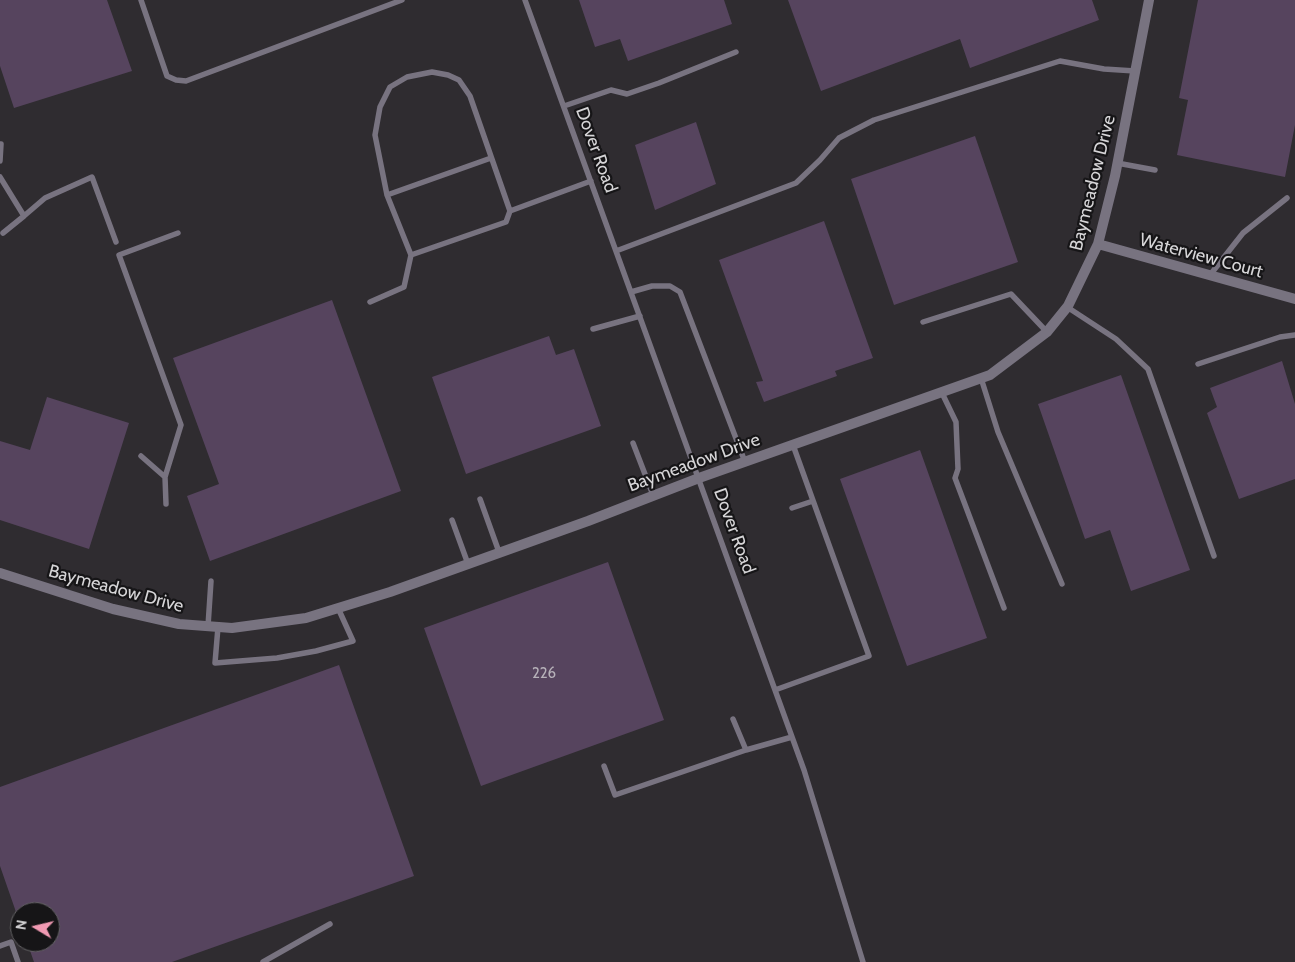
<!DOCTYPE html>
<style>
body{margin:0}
#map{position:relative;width:1295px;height:962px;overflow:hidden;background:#2f2c30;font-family:Cabin,sans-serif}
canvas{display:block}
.north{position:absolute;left:10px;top:902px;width:50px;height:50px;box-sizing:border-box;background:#161517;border:1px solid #636264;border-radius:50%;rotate:279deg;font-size:14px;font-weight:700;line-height:20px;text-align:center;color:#d6d5d7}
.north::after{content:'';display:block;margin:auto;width:18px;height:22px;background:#f19ab3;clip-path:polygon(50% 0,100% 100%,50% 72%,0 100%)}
</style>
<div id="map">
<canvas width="1295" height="962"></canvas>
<div class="north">N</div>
</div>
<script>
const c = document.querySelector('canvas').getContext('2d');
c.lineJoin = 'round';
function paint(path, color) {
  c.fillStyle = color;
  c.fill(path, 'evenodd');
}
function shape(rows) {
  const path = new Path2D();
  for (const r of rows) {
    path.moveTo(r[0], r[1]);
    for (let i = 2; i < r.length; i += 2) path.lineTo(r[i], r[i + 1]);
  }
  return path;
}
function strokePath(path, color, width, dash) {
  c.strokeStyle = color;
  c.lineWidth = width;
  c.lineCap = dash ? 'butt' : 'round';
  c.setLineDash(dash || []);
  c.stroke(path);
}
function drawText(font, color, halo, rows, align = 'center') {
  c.font = font + ' Cabin,sans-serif';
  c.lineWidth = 4.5;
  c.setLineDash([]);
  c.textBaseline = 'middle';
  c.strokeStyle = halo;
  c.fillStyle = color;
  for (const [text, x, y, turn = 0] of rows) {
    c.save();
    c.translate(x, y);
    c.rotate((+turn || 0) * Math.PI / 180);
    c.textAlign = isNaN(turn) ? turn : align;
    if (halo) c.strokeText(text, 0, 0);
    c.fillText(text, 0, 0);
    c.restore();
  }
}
const building = shape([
 [0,0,107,0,132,71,14,108,0,66],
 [579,0,724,0,732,24,628,61,620,39,595,47],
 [788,0,1092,0,1099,20,970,68,960,39,821,91],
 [1198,0,1295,0,1295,125,1285,177,1177,155,1188,100,1179,98],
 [696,122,716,184,655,210,635,145],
 [975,136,1018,262,894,305,851,179],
 [824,221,873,358,835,371,837,376,764,402,756,382,763,381,719,260],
 [332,300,401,491,210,561,187,496,219,484,173,358],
 [549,336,556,355,574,349,601,426,466,474,432,377],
 [1282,361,1295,404,1295,479,1239,499,1207,413,1217,407,1210,388],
 [1121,375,1190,570,1131,591,1110,530,1085,539,1038,404],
 [47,397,129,423,89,549,0,520,0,441,30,450],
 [920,450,987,638,907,666,840,479],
 [608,562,664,720,481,786,424,628],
 [339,665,414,876,172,962,34,962,27,942,50,942,50,912,16,912,0,866,0,787]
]);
const lane = shape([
 [141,0,167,76,176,80,186,81,402,0],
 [525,0,804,770,863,962],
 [564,106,611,90,627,94,659,83,736,52],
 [0,161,1,144],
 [1117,163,1155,170],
 [0,177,24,216,45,198,92,177,116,242],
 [387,195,491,158],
 [3,233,24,216],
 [616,251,796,183,820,160,839,138,874,120,1060,61,1104,69,1135,71],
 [411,255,387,195,375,135,380,107,390,87,407,77,432,72,448,75,459,80,470,96,510,211],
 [1210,275,1243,233,1287,198],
 [631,292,652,286,670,286,680,292,745,462],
 [370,302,404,287,411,255,506,222,510,211,591,181],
 [1067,307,1116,339,1148,369,1214,556],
 [923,322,1011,294,1047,332],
 [593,329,640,316],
 [1198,364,1280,337,1295,335],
 [981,378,998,432,1062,584],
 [942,393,956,422,958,469,955,478,1004,608],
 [633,443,653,495],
 [141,456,165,477,166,504],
 [165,477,181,425,119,255,178,233],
 [480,499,499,552],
 [792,508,813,501],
 [452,520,468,564],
 [208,626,211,581],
 [218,627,215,663,277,658,316,651,353,641,338,608],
 [775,690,869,656,793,445],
 [733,719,746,750,792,737],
 [604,766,615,795,746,750],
 [0,946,11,942,18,962],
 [263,962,330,924]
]);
const street = shape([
 [1098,244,1295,299],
 [0,573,113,609,179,624,232,628,306,618,390,592,588,521,699,478,990,375,1047,332,1068,306,1098,244,1115,176,1149,0]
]);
const numberNames = [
 ["226",544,674]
];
const streetNames = [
 ["Dover Road",596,150,70],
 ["Baymeadow Drive",1093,183,-76],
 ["Waterview Court",1201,256,15],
 ["Baymeadow Drive",694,463,-20],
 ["Dover Road",734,531,70],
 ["Baymeadow Drive",116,589,15]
];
paint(building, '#56445e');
strokePath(lane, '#787380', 5.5);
strokePath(street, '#787380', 10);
drawText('15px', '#b6b1b9', null, numberNames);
drawText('18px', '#d6d5d7', '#161517', streetNames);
</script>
